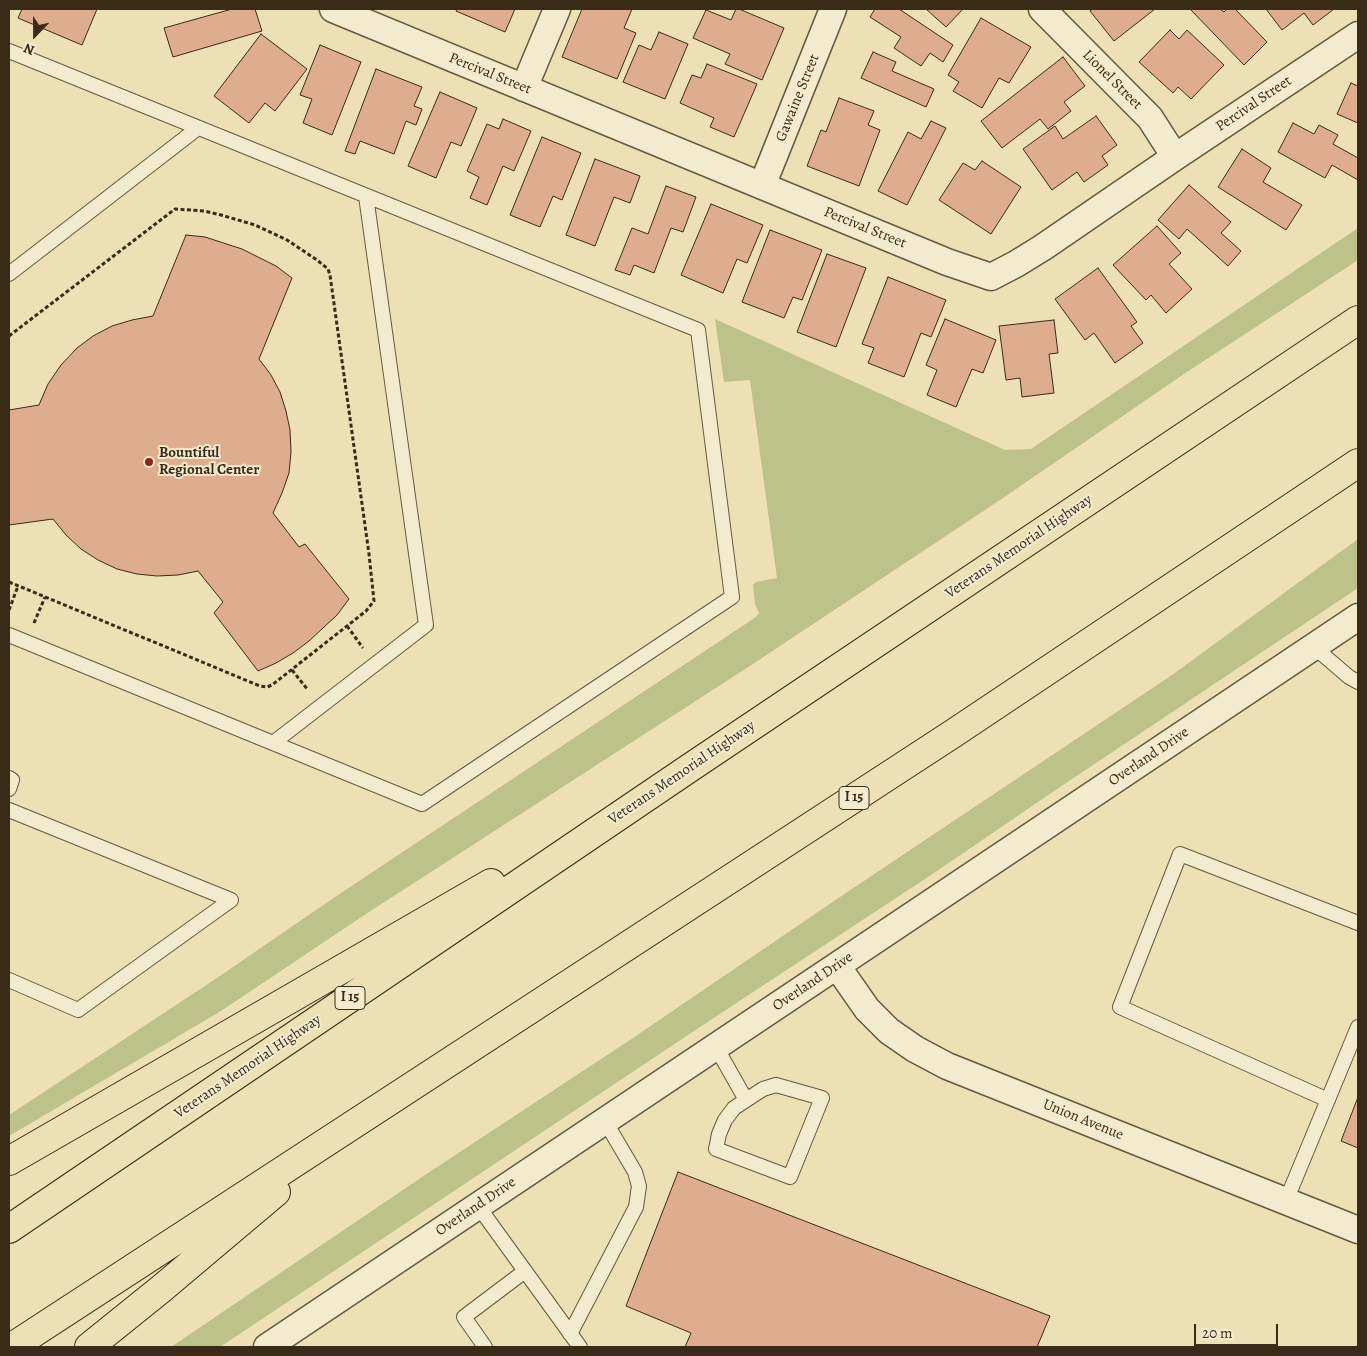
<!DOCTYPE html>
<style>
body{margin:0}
#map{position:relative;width:1367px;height:1356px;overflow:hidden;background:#ece0b4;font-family:Alegreya,serif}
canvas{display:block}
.frame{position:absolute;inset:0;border:10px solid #3a2a18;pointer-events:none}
.north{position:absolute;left:10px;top:10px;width:50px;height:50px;-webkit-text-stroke:4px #f3ebce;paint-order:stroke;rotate:202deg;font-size:14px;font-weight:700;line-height:20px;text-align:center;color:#3a2a18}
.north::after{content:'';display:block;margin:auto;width:18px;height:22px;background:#3a2a18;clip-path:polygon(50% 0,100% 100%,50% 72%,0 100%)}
.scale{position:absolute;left:1194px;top:1324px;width:84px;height:22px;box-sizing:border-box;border:2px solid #3a2a18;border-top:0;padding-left:6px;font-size:15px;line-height:18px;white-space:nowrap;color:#3a2a18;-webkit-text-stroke:4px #f3ebce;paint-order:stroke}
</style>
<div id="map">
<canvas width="1367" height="1356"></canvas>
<div class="frame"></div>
<div class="north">N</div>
<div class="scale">20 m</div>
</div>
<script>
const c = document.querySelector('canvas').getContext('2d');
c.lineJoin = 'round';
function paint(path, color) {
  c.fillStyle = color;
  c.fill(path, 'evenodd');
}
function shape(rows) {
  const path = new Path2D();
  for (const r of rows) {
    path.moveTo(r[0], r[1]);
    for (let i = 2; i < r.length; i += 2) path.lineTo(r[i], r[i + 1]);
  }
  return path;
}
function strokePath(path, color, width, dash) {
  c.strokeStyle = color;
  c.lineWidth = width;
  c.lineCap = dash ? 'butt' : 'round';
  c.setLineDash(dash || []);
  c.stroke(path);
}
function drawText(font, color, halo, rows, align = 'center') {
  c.font = font + ' Alegreya,serif';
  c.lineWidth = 4;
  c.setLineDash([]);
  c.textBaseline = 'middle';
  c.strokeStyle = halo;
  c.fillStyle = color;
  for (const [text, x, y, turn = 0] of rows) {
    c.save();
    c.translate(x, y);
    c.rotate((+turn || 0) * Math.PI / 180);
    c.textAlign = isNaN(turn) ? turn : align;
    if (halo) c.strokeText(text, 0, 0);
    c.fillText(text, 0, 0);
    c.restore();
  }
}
const green = shape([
 [1358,228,1358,260,1184,374,1000,500,756,662,369,912,221,1011,9,1136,9,1115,214,980,335,897,756,617,759,613,755,604,753,585,756,582,777,578,750,380,724,382,715,319,1005,450,1031,449],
 [1358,539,1358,588,1057,789,937,871,700,1027,220,1347,171,1347,425,1175,630,1040,837,899,1172,675]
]);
const building = shape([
 [22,9,97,9,82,45,18,18,22,9],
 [232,9,255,9,262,31,173,57,164,28,232,9],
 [457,9,515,9,505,32,456,11,457,9],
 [582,9,632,9,624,28,636,33,617,79,562,57,582,9],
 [736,9,739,9,784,28,762,80,725,64,730,54,693,38,706,10,731,20,736,9],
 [875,9,899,9,953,45,943,62,930,53,921,66,894,48,901,37,870,17,875,9],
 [926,9,963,9,946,27,926,9],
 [1093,9,1155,9,1114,41,1090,11,1093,9],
 [1190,9,1220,9,1224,12,1227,9,1235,9,1267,42,1244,65,1190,9],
 [1266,9,1334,9,1313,25,1304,13,1282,30,1266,9],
 [981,18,1031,47,1009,83,999,78,982,108,953,91,959,82,948,75,981,18],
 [1170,30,1179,39,1187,30,1224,65,1191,99,1178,87,1173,93,1139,62,1170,30],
 [659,32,688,44,665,99,623,82,639,45,651,50,659,32],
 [261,34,307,69,275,111,265,103,249,123,214,96,261,34],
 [320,45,361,62,332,135,303,123,312,99,300,95,320,45],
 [873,52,896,62,892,71,934,89,926,107,861,78,873,52],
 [1063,57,1085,86,1064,102,1071,111,1048,129,1040,119,1002,148,981,121,1063,57],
 [707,64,757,84,734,137,710,127,714,118,680,103,692,75,701,78,707,64],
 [376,69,422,87,414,106,422,109,416,125,406,121,394,154,360,141,355,154,345,151,376,69],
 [1351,83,1358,86,1358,123,1337,114,1351,83],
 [440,92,477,108,461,146,451,142,436,178,408,166,440,92],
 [839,98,874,111,868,125,880,130,859,186,807,166,821,130,826,132,839,98],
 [1096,116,1117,145,1102,156,1108,165,1084,182,1077,172,1052,190,1023,149,1055,126,1063,139,1096,116],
 [503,119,531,131,514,171,503,166,487,205,470,198,479,177,467,171,487,124,499,129,503,119],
 [931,121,946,128,907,205,878,191,908,132,921,139,931,121],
 [1293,123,1314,134,1319,125,1338,135,1333,144,1358,158,1358,180,1332,165,1325,178,1278,152,1293,123],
 [542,137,581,153,562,200,553,196,540,227,510,215,542,137],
 [1242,149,1271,168,1263,182,1302,205,1286,230,1218,187,1242,149],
 [595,159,640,176,630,203,614,197,595,246,566,235,595,159],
 [982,161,1021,187,991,234,939,200,963,163,975,170,982,161],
 [1189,185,1231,222,1221,233,1241,251,1228,266,1187,229,1179,239,1158,220,1189,185],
 [666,186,696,197,683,232,671,228,654,273,634,265,630,275,615,270,632,228,648,234,666,186],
 [711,204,763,225,747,263,737,259,723,293,681,275,711,204],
 [1157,226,1181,253,1169,264,1192,289,1166,313,1151,295,1146,300,1113,265,1157,226],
 [770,230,822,250,802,300,793,297,784,318,742,302,770,230],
 [186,235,205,237,242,249,276,266,292,278,259,359,271,375,280,392,286,411,290,430,291,452,289,473,282,493,273,513,299,547,305,544,349,599,337,615,309,641,293,653,276,663,258,671,214,613,223,602,198,571,178,575,157,576,137,574,117,569,98,560,81,549,66,535,53,519,9,525,9,410,39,405,48,384,61,365,77,348,93,336,112,326,132,320,153,316,186,235],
 [827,254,866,268,836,347,797,332,827,254],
 [1098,268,1137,322,1131,326,1143,343,1115,363,1094,333,1085,340,1055,299,1098,268],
 [888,277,946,300,931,337,921,333,904,377,868,363,874,348,862,344,888,277],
 [945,319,996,340,983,373,972,369,956,407,927,395,937,370,926,365,945,319],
 [1054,320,1058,353,1049,354,1054,393,1022,397,1020,378,1006,380,999,326,1054,320],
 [1358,1097,1358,1148,1341,1141,1358,1097],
 [678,1172,1050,1316,1037,1347,685,1347,691,1333,626,1306,678,1172]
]);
const path = shape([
 [9,336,175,209,204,211,221,215,255,225,287,240,317,260,328,269,330,275,369,554,374,601,366,611,272,685,267,687,260,686,9,582],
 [9,610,18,586],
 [34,623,45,597],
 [347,626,363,648],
 [292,670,308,690]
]);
const service = shape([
 [9,51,698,330,732,597,422,804,9,635],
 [9,274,198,128],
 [1314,647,1349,677,1358,682],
 [273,743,426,625,366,196],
 [9,778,12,780,9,789],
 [9,810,231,900,78,1010,9,980],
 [716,1047,746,1100],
 [776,1085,822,1098,790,1177,716,1149,719,1134,725,1120,734,1108,763,1089,776,1085],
 [1328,1100,1120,1007,1180,854,1358,923],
 [1286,1201,1358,1027],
 [478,1206,580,1347],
 [570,1334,636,1207,639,1186,635,1172,605,1121],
 [485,1347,464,1317,525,1271]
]);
const minor = shape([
 [333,9,947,262,991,277,1016,264,1042,248,1175,157,1358,35],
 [1042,9,1150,118,1175,157],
 [524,88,557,9],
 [762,186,833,9],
 [837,966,867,1009,889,1031,915,1049,947,1066,1358,1230],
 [267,1347,1358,617]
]);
const motorway = shape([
 [9,1161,491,883],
 [9,1229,691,767,1358,320],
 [12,1347,954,733,1358,463],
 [89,1347,161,1289,276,1192]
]);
const markers = [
 [149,462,5,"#8f2418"]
];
const shields = [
 [854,798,30],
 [350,998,30]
];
const shieldNames = [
 ["I 15",854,798],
 ["I 15",350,998]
];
const streetNames = [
 ["Percival Street",490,74,22],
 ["Lionel Street",1112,80,45],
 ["Gawaine Street",798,98,-68],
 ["Percival Street",1254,104,-34],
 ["Percival Street",865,228,22],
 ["Veterans Memorial Highway",1019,547,-34],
 ["Overland Drive",1149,757,-34],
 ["Veterans Memorial Highway",682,773,-34],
 ["Overland Drive",813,982,-34],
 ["Veterans Memorial Highway",248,1067,-34],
 ["Union Avenue",1083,1120,22],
 ["Overland Drive",476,1207,-34]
];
const poiNames = [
 ["Bountiful",159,453],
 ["Regional Center",159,470]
];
paint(green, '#bdc18a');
paint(building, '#dead8e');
strokePath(building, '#3a2a18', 1);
strokePath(service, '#66583f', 16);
strokePath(minor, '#66583f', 29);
strokePath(motorway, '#3a2a18', 30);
strokePath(path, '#3a2a18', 3, [4, 2.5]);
strokePath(service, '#f3ebce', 14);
strokePath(minor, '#f3ebce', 26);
strokePath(motorway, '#ece0b4', 28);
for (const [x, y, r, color] of markers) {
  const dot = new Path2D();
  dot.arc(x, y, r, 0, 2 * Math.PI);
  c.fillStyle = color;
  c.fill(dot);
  strokePath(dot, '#f3ebce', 2);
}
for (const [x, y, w] of shields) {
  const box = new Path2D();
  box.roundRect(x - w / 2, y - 11.5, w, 23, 4);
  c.fillStyle = '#f3ebce';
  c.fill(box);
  strokePath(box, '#3a2a18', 1);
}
drawText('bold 14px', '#3a2a18', null, shieldNames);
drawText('15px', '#3a2a18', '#f3ebce', streetNames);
drawText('bold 15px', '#3a2a18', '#f3ebce', poiNames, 'left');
</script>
